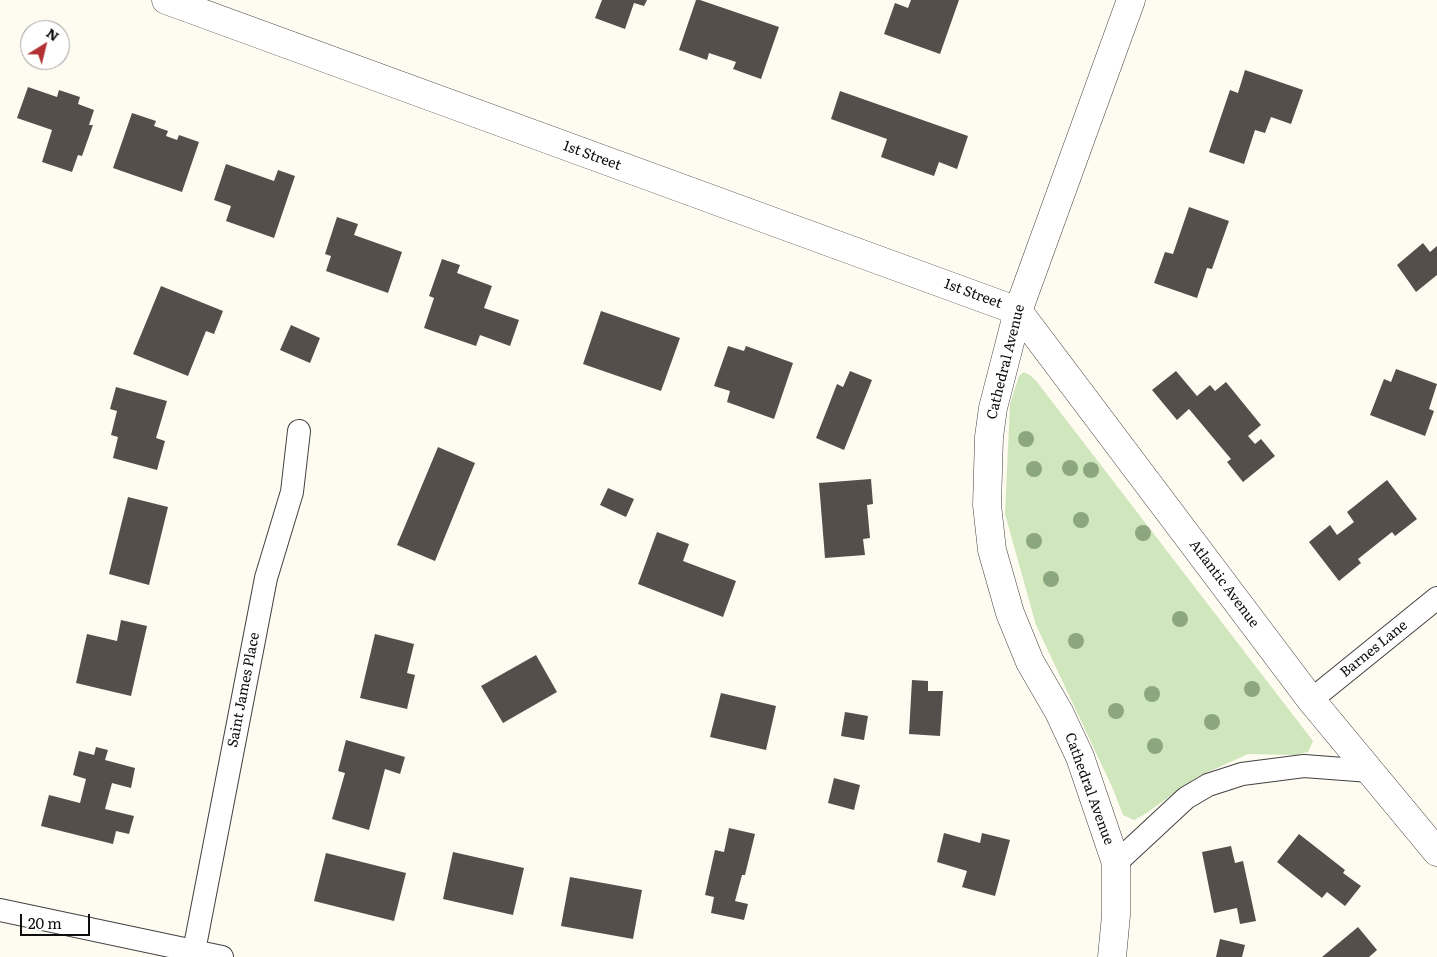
<!DOCTYPE html>
<style>
body{margin:0}
#map{position:relative;width:1437px;height:957px;overflow:hidden;background:#fefbf0;font-family:Literata,serif}
canvas{display:block}
.north{position:absolute;left:20px;top:20px;width:50px;height:50px;box-sizing:border-box;background:#fff;border:1px solid #9f9f9f;border-radius:50%;rotate:36deg;font-size:14px;font-weight:700;line-height:20px;text-align:center;color:#0e0e0e}
.north::after{content:'';display:block;margin:auto;width:18px;height:22px;background:#b23133;clip-path:polygon(50% 0,100% 100%,50% 72%,0 100%)}
.scale{position:absolute;left:20px;top:914px;width:70px;height:22px;box-sizing:border-box;border:2px solid #0e0e0e;border-top:0;padding-left:6px;font-size:15px;line-height:18px;white-space:nowrap;color:#0e0e0e;-webkit-text-stroke:4px #fff;paint-order:stroke}
</style>
<div id="map">
<canvas width="1437" height="957"></canvas>
<div class="north">N</div>
<div class="scale">20 m</div>
</div>
<script>
const c = document.querySelector('canvas').getContext('2d');
c.lineJoin = 'round';
function paint(path, color) {
  c.fillStyle = color;
  c.fill(path, 'evenodd');
}
function shape(rows) {
  const path = new Path2D();
  for (const r of rows) {
    path.moveTo(r[0], r[1]);
    for (let i = 2; i < r.length; i += 2) path.lineTo(r[i], r[i + 1]);
  }
  return path;
}
function strokePath(path, color, width, dash) {
  c.strokeStyle = color;
  c.lineWidth = width;
  c.lineCap = dash ? 'butt' : 'round';
  c.setLineDash(dash || []);
  c.stroke(path);
}
function drawText(font, color, halo, rows, align = 'center') {
  c.font = font + ' Literata,serif';
  c.lineWidth = 5;
  c.setLineDash([]);
  c.textBaseline = 'middle';
  c.strokeStyle = halo;
  c.fillStyle = color;
  for (const [text, x, y, turn = 0] of rows) {
    c.save();
    c.translate(x, y);
    c.rotate((+turn || 0) * Math.PI / 180);
    c.textAlign = isNaN(turn) ? turn : align;
    if (halo) c.strokeText(text, 0, 0);
    c.fillText(text, 0, 0);
    c.restore();
  }
}
const green = shape([
 [1024,372,1031,376,1037,382,1313,741,1308,752,1295,755,1248,754,1197,777,1145,814,1134,820,1123,815,1113,789,1036,625,1005,514,1010,404,1019,376]
]);
const building = shape([
 [602,0,647,0,644,6,634,3,625,29,595,18],
 [696,0,700,0,779,27,761,79,733,69,736,62,709,53,707,60,679,50],
 [911,0,959,0,940,54,884,34,895,3,908,8],
 [1245,70,1303,90,1291,124,1271,117,1265,133,1255,130,1244,164,1209,152,1230,90,1238,93],
 [28,87,57,97,59,90,80,97,78,104,94,110,89,125,93,125,82,156,78,155,72,172,42,162,52,130,17,118],
 [840,91,968,136,957,169,939,162,934,176,881,157,887,139,831,119],
 [132,113,156,121,154,126,168,131,166,136,177,140,179,135,199,142,182,192,113,168],
 [226,164,274,181,278,170,295,176,274,238,226,221,231,206,214,200],
 [1189,207,1229,221,1212,269,1207,268,1197,298,1154,283,1165,252,1173,254],
 [337,217,358,224,354,235,402,252,388,293,326,271,331,256,325,254],
 [1423,243,1430,252,1437,246,1437,275,1416,292,1397,265],
 [442,259,460,265,457,273,492,286,484,308,519,320,510,346,480,335,476,346,424,328,434,298,429,296],
 [161,286,223,311,214,334,206,331,188,376,133,354],
 [601,311,680,338,661,391,583,364],
 [291,325,320,338,310,363,280,350],
 [728,346,744,351,746,346,793,363,774,419,727,402,730,391,714,386],
 [1396,369,1437,384,1429,409,1434,411,1425,436,1370,415,1384,379,1391,382],
 [850,371,872,380,844,450,816,438,837,384,843,387],
 [1176,371,1197,396,1210,385,1215,391,1226,382,1261,425,1248,436,1255,444,1261,439,1275,456,1243,482,1227,462,1231,459,1189,409,1177,420,1152,390],
 [116,387,167,401,156,438,165,441,157,470,113,458,118,437,111,435,117,411,110,409],
 [438,447,475,463,435,561,397,545],
 [871,479,873,504,867,505,870,538,863,539,865,555,825,558,819,483],
 [1387,480,1417,519,1395,536,1392,532,1358,559,1361,563,1339,581,1309,542,1330,525,1337,535,1354,522,1347,512],
 [608,488,634,499,626,517,600,505],
 [128,497,168,507,149,585,109,574],
 [657,532,689,544,683,561,736,581,723,617,638,584],
 [121,620,147,626,131,696,76,683,87,634,117,641],
 [375,634,414,644,407,673,415,675,407,709,360,698],
 [536,655,557,692,503,723,481,686],
 [912,680,928,681,928,691,943,691,940,736,909,734],
 [721,693,776,706,766,750,710,737],
 [845,712,868,716,864,740,841,736],
 [346,740,405,757,400,774,385,769,369,830,332,819,345,773,338,771],
 [96,747,108,750,105,760,135,768,131,788,112,783,105,809,134,816,129,834,116,831,113,844,41,826,49,795,80,803,86,779,73,775,79,751,94,755],
 [834,778,860,785,854,810,828,803],
 [729,828,755,834,745,875,742,875,735,901,748,904,744,920,711,913,714,897,705,895,715,850,724,852],
 [944,833,980,843,982,833,1010,840,995,896,962,887,967,871,937,862],
 [1299,834,1345,870,1343,873,1361,886,1345,906,1327,892,1322,898,1277,862],
 [1231,846,1235,863,1243,861,1256,921,1240,924,1237,908,1214,913,1202,852],
 [453,852,524,868,513,915,443,899],
 [326,853,406,873,394,921,314,901],
 [570,877,642,890,633,939,561,926],
 [1358,927,1377,950,1369,957,1322,957],
 [1220,939,1245,945,1242,957,1216,957]
]);
const minor = shape([
 [1311,700,1437,598],
 [1116,863,1186,798,1208,785,1242,774,1304,766,1370,771],
 [0,910,222,957],
 [194,951,266,578,292,492,299,431]
]);
const tertiary = shape([
 [166,0,1018,311,1311,700,1437,852],
 [1112,957,1116,915,1116,863,1080,757,1059,712,1030,662,1010,613,992,550,987,505,989,437,993,408,1018,311,1131,0]
]);
const trees = [
 [1026,439],
 [1070,468],
 [1034,469],
 [1091,470],
 [1081,520],
 [1143,533],
 [1034,541],
 [1051,579],
 [1180,619],
 [1076,641],
 [1252,689],
 [1152,694],
 [1116,711],
 [1212,722],
 [1155,746]
];
const streetNames = [
 ["1st Street",592,156,20],
 ["1st Street",973,294,20],
 ["Cathedral Avenue",1006,362,-76],
 ["Atlantic Avenue",1224,584,53],
 ["Barnes Lane",1374,649,-39],
 ["Saint James Place",244,690,-79],
 ["Cathedral Avenue",1089,789,70]
];
paint(green, '#d0e6bc');
paint(building, '#554f4b');
strokePath(minor, '#414141', 24);
strokePath(tertiary, '#414141', 29);
strokePath(minor, '#fff', 22);
strokePath(tertiary, '#fff', 28);
c.fillStyle = '#8ca67f';
for (const [x, y] of trees) {
  c.beginPath();
  c.arc(x, y, 8, 0, 2 * Math.PI);
  c.fill();
}
drawText('14px', '#0e0e0e', '#fff', streetNames);
</script>
